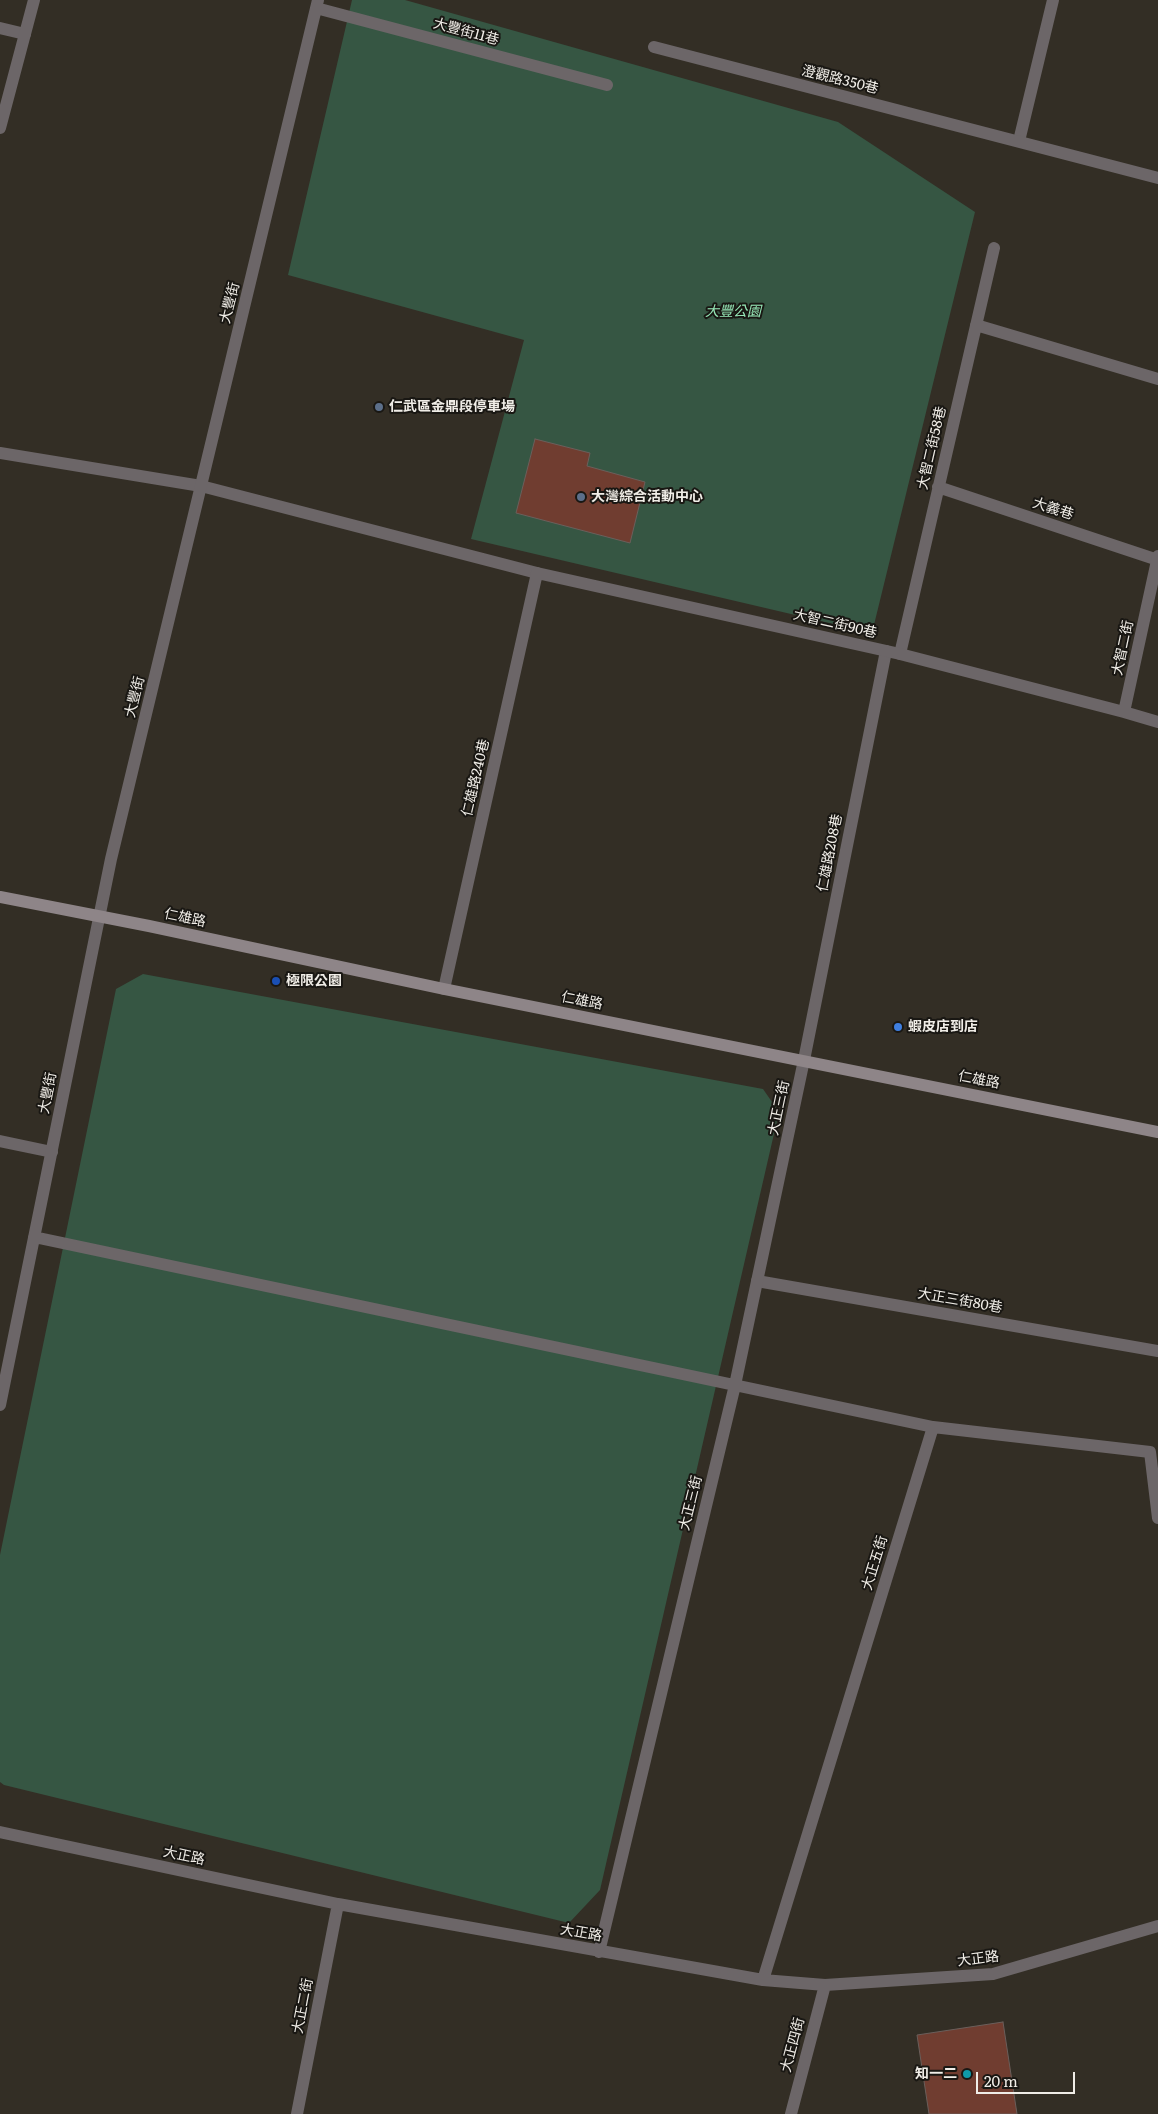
<!DOCTYPE html>
<meta charset="utf-8">
<style>
body{margin:0}
#map{position:relative;width:1158px;height:2114px;overflow:hidden;background:#332e25;font-family:Literata,serif}
canvas{display:block}
.scale{position:absolute;left:976px;top:2072px;width:99px;height:22px;box-sizing:border-box;border:2px solid #f0ede7;border-top:0;padding-left:6px;font-size:15px;line-height:18px;white-space:nowrap;color:#f0ede7;-webkit-text-stroke:4px #191713;paint-order:stroke}
</style>
<div id="map">
<canvas width="1158" height="2114"></canvas>
<div class="scale">20 m</div>
</div>
<script>
const c = document.querySelector('canvas').getContext('2d');
c.lineJoin = 'round';
function paint(path, color) {
  c.fillStyle = color;
  c.fill(path, 'evenodd');
}
function shape(rows) {
  const path = new Path2D();
  for (const r of rows) {
    path.moveTo(r[0], r[1]);
    for (let i = 2; i < r.length; i += 2) path.lineTo(r[i], r[i + 1]);
  }
  return path;
}
function strokePath(path, color, width, dash) {
  c.strokeStyle = color;
  c.lineWidth = width;
  c.lineCap = dash ? 'butt' : 'round';
  c.setLineDash(dash || []);
  c.stroke(path);
}
function drawText(font, color, halo, rows, align = 'center') {
  c.font = font + ' Literata,"Noto Sans TC",serif';
  c.lineWidth = 4;
  c.setLineDash([]);
  c.textBaseline = 'middle';
  c.strokeStyle = halo;
  c.fillStyle = color;
  for (const [text, x, y, turn = 0] of rows) {
    c.save();
    c.translate(x, y);
    c.rotate((+turn || 0) * Math.PI / 180);
    c.textAlign = isNaN(turn) ? turn : align;
    if (halo) c.strokeText(text, 0, 0);
    c.fillText(text, 0, 0);
    c.restore();
  }
}
const green = shape([
 [352,0,405,0,838,122,975,212,872,633,471,539,524,340,288,275],
 [143,974,763,1089,779,1112,600,1890,569,1923,4,1785,0,1782,0,1555,116,989]
]);
const building = shape([
 [535,439,590,453,587,466,645,482,630,543,516,513,535,439],
 [1003,2022,1017,2114,929,2114,917,2035,1003,2022]
]);
const lane = shape([
 [0,28,25,34],
 [1019,141,1053,0],
 [976,325,1158,379],
 [0,453,201,486,537,573],
 [938,487,1158,560],
 [900,654,994,248],
 [804,1060,886,651],
 [0,1141,52,1152],
 [757,1281,1158,1351]
]);
const street = shape([
 [316,8,607,85],
 [654,47,1158,178],
 [0,128,34,0],
 [1158,556,1124,712,1158,722],
 [444,989,537,573,900,654,1124,712],
 [34,1237,933,1427],
 [0,1405,111,859,318,0],
 [0,1832,338,1904,763,1980,825,1985,993,1974,1158,1926],
 [599,1952,735,1385,804,1060],
 [763,1980,933,1427,1150,1452,1158,1518],
 [297,2114,338,1904],
 [791,2114,825,1985]
]);
const secondary = shape([
 [0,897,149,926,444,989,1158,1132]
]);
const markers = [
 [379,407,5,"#5c6f8a"],
 [581,497,5,"#5c6f8a"],
 [276,981,5,"#1a4fb4"],
 [898,1027,5,"#3f7fe0"],
 [967,2074,5,"#0f9aa8"]
];
const streetNames = [
 ["大豐街11巷",466,32,15],
 ["澄觀路350巷",840,80,14],
 ["大豐街",230,303,-76],
 ["大智二街58巷",932,448,-77],
 ["大義巷",1053,509,18],
 ["大智二街90巷",835,624,13],
 ["大智二街",1123,648,-78],
 ["大豐街",135,697,-76],
 ["仁雄路240巷",476,778,-77],
 ["仁雄路208巷",830,853,-79],
 ["仁雄路",185,918,12],
 ["仁雄路",582,1001,11],
 ["仁雄路",979,1080,11],
 ["大豐街",48,1093,-79],
 ["大正三街",779,1108,-78],
 ["大正三街80巷",960,1301,10],
 ["大正三街",691,1503,-76],
 ["大正五街",875,1563,-73],
 ["大正路",184,1856,12],
 ["大正路",581,1933,10],
 ["大正路",978,1959,-7],
 ["大正二街",303,2006,-79],
 ["大正四街",793,2045,-75]
];
const parkNames = [
 ["大豐公園",733,312]
];
const poiNames = [
 ["仁武區金鼎段停車場",389,407],
 ["大灣綜合活動中心",591,497],
 ["極限公園",286,981],
 ["蝦皮店到店",908,1027],
 ["知一二",957,2074,"right"]
];
paint(green, '#365643');
paint(building, '#703d30');
strokePath(building, '#6b5f5b', 1);
strokePath(lane, '#6c6668', 12);
strokePath(street, '#6c6668', 12);
strokePath(secondary, '#8e8588', 12);
for (const [x, y, r, color] of markers) {
  const dot = new Path2D();
  dot.arc(x, y, r, 0, 2 * Math.PI);
  c.fillStyle = color;
  c.fill(dot);
  strokePath(dot, '#191713', 2);
}
drawText('14px', '#f0ede7', '#191713', streetNames);
drawText('italic 14px', '#96e8b7', '#191713', parkNames);
drawText('bold 14px', '#f0ede7', '#191713', poiNames, 'left');
</script>
